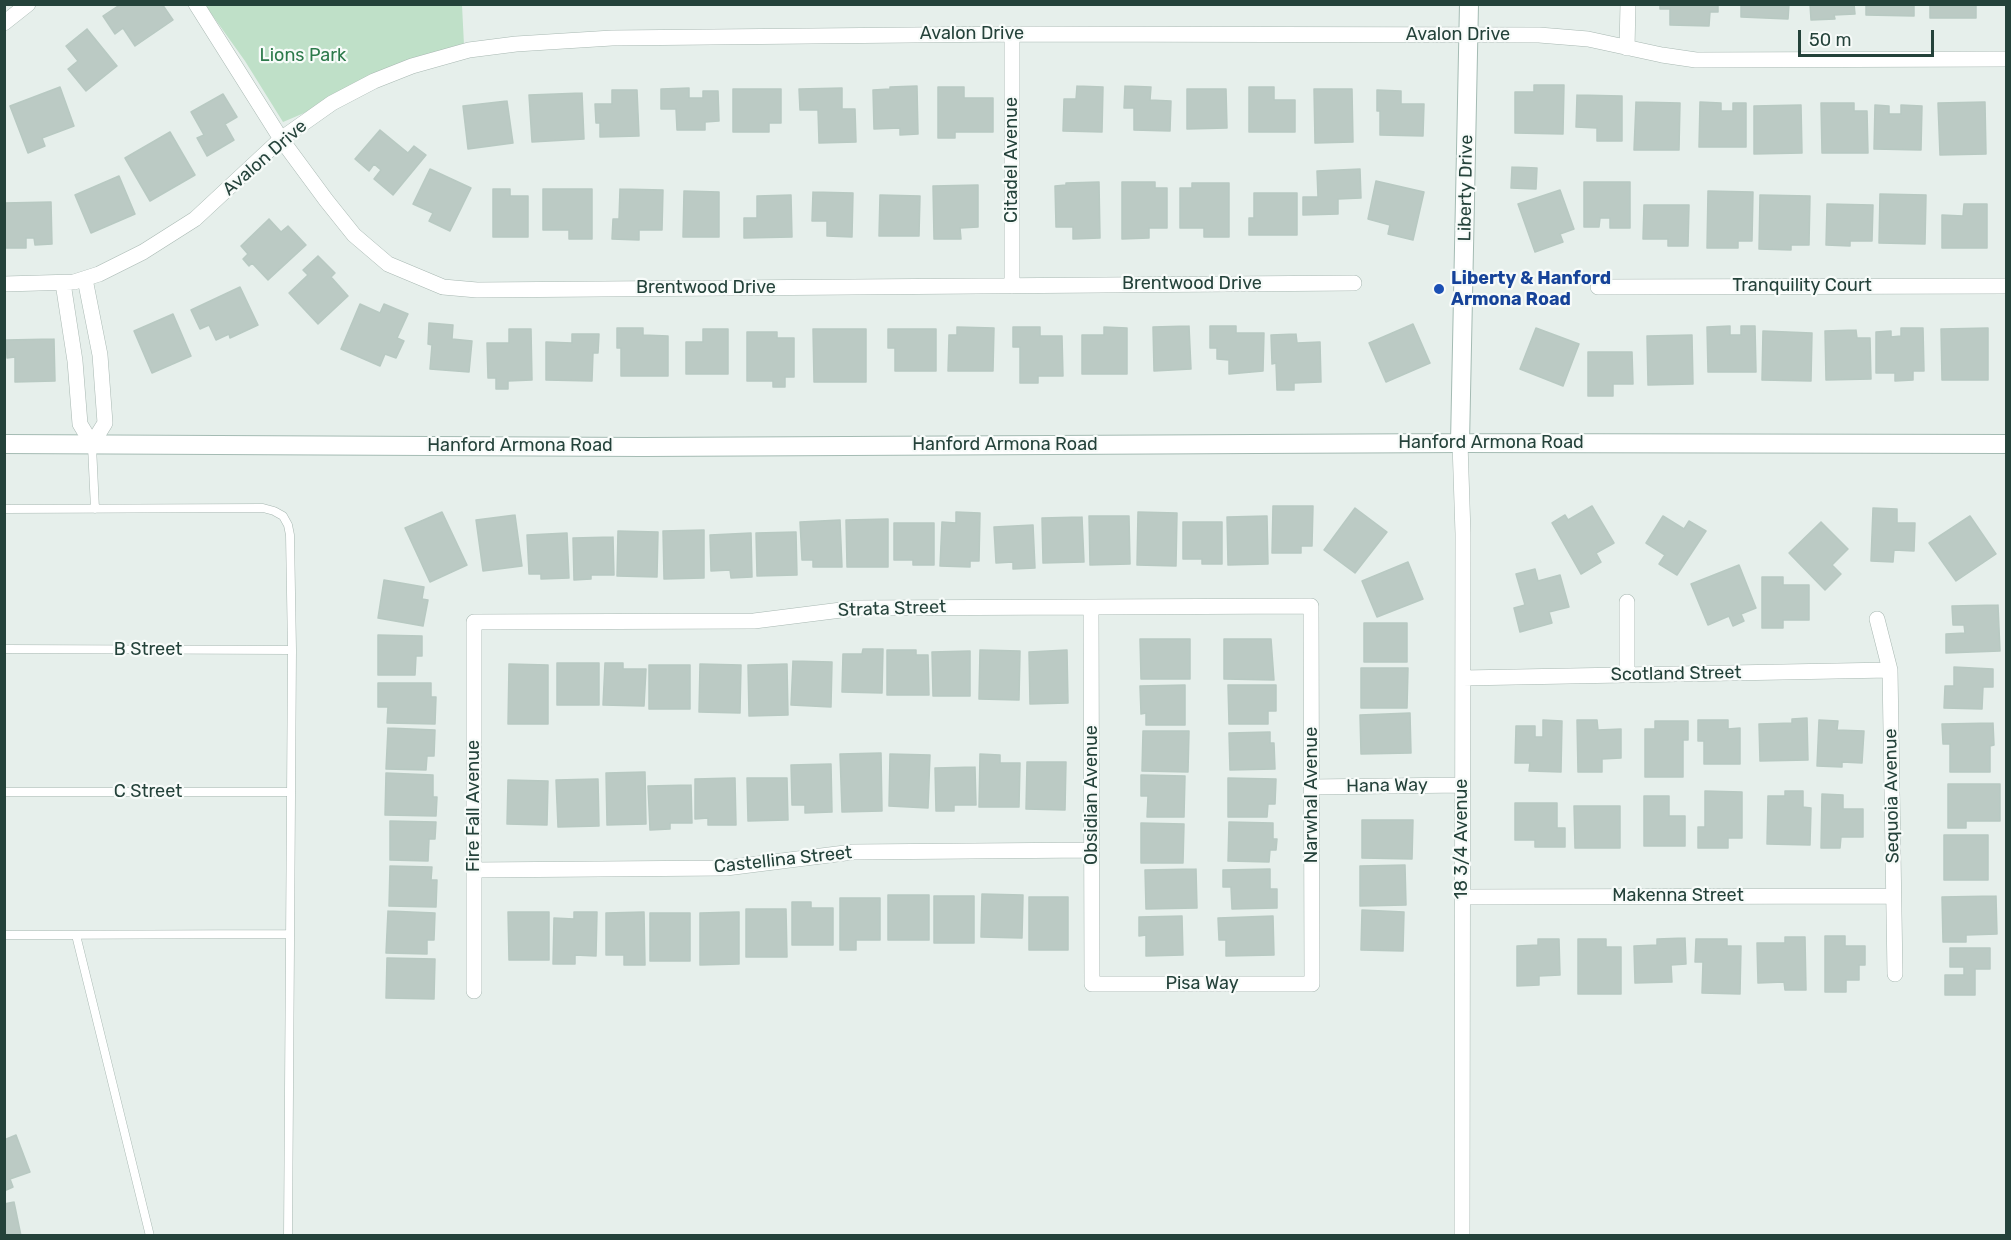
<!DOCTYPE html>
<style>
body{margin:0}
#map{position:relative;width:2011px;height:1240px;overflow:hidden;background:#e6efeb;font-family:Rubik,sans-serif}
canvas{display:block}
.frame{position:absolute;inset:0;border:6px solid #24423a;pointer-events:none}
.scale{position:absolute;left:1798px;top:30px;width:136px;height:27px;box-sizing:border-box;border:3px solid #24423a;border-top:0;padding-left:8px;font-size:18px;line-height:21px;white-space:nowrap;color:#24423a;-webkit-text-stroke:4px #f7fbf9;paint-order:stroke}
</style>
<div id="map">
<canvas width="2011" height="1240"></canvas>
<div class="frame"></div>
<div class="scale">50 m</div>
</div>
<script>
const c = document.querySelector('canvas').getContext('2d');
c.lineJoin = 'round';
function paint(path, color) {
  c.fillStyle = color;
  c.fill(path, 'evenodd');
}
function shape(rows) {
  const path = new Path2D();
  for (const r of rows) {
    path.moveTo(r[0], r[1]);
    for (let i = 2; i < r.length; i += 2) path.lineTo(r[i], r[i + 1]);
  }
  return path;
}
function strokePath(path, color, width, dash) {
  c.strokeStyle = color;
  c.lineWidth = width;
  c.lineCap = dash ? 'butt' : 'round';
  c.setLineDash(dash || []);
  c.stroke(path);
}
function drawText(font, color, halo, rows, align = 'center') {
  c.font = font + ' Rubik,sans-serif';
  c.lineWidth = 4.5;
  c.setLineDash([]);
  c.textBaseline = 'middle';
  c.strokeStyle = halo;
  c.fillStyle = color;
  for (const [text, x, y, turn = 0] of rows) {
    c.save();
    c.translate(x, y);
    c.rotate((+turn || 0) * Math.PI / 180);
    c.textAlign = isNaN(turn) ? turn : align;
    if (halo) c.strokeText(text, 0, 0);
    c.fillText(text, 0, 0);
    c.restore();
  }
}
const green = shape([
 [205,5,462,5,464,45,283,122,245,61]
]);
const building = shape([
 [121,4,162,4,173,20,135,46,123,28,115,34,103,16,121,4],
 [1660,4,1718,4,1718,12,1710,12,1709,26,1670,25,1670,9,1660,9,1660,4],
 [1741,4,1789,4,1788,19,1741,17,1741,4],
 [1810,4,1854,4,1855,14,1834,15,1835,19,1811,20,1810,4],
 [1866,4,1914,4,1914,16,1866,15,1866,4],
 [1930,4,1976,4,1976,18,1930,18,1930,4],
 [87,29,117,66,86,91,68,69,78,61,66,46,87,29],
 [1534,85,1564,85,1563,134,1515,133,1515,92,1534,92,1534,85],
 [917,86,918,134,900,135,900,128,874,129,873,90,890,89,890,87,917,86],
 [1077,86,1103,87,1102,132,1063,131,1064,99,1076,99,1077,86],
 [1125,86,1151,87,1150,100,1171,101,1170,131,1134,130,1134,108,1124,108,1125,86],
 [60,87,74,126,42,138,45,146,28,153,10,106,60,87],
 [938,87,964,87,964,98,993,98,993,132,955,132,955,138,938,138,938,87],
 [1249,87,1274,87,1274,100,1295,100,1295,132,1249,132,1249,87],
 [689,88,689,98,703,98,703,91,718,91,719,121,705,122,705,130,677,130,676,109,661,109,661,89,689,88],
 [842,88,842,109,855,109,856,142,819,143,818,110,800,110,799,89,842,88],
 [733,89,781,89,781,123,769,123,769,132,733,132,733,89],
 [1187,89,1226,89,1227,128,1187,129,1187,89],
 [1314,89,1352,89,1353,142,1315,143,1314,89],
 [612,90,637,90,639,136,600,137,600,123,596,123,595,104,612,104,612,90],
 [1377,90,1401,91,1401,104,1424,104,1423,136,1380,135,1380,111,1377,111,1377,90],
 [582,93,584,139,532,142,529,95,582,93],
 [223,94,237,117,225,124,234,140,207,156,197,138,204,135,191,112,223,94],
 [1577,95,1622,96,1622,141,1597,141,1597,128,1576,127,1577,95],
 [507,101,513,143,468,149,463,106,507,101],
 [1636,102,1680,103,1679,150,1634,150,1636,102],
 [1700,102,1721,103,1721,111,1733,111,1733,103,1746,103,1746,147,1699,147,1700,102],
 [1985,102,1986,154,1940,155,1938,103,1985,102],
 [1821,103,1854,103,1854,111,1867,111,1868,153,1822,153,1821,103],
 [1801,105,1802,153,1754,154,1754,106,1801,105],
 [1875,105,1889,106,1889,114,1901,114,1901,105,1922,106,1921,150,1874,149,1875,105],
 [380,130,408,153,414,146,426,155,393,195,374,179,381,170,374,164,369,171,355,159,380,130],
 [170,132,195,175,150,201,125,158,170,132],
 [1512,167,1537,168,1536,189,1511,188,1512,167],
 [430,169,471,188,450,231,429,221,433,213,413,204,430,169],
 [1360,169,1361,198,1338,199,1338,214,1303,215,1303,197,1318,197,1317,171,1360,169],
 [119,176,135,214,91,233,75,195,119,176],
 [1376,181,1424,192,1413,240,1388,234,1390,225,1368,219,1376,181],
 [1099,182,1100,238,1073,239,1073,227,1056,227,1055,186,1066,185,1066,183,1099,182],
 [1122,182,1155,182,1155,188,1167,188,1167,228,1149,228,1149,238,1122,239,1122,182],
 [1584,182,1630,182,1630,228,1610,228,1610,218,1600,218,1599,227,1584,227,1584,182],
 [1192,183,1229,183,1229,237,1204,237,1204,228,1180,228,1180,188,1192,188,1192,183],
 [978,185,978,227,960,228,961,239,934,239,933,186,978,185],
 [493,189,510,189,510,196,528,196,528,237,493,237,493,189],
 [543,189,592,189,592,239,569,239,569,230,543,230,543,189],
 [620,189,663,190,662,230,639,230,639,240,612,239,613,219,619,219,620,189],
 [1560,190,1574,229,1560,234,1563,242,1535,252,1518,204,1560,190],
 [684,191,719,192,719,237,683,237,684,191],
 [1708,191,1753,192,1752,241,1738,241,1738,248,1707,248,1708,191],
 [813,192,853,193,852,237,827,236,827,221,812,221,813,192],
 [1254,193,1297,193,1297,235,1249,235,1249,218,1254,218,1254,193],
 [1880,194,1926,195,1925,244,1879,243,1880,194],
 [791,195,792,237,744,238,744,218,757,218,757,196,791,195],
 [880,195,920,196,919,236,879,236,880,195],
 [1760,195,1810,196,1809,245,1791,245,1791,250,1759,249,1760,195],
 [51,202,52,244,35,245,34,238,26,238,26,248,4,248,4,203,51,202],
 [1827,204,1873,205,1872,241,1850,241,1850,246,1826,245,1827,204],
 [1964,204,1987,204,1987,248,1942,248,1942,215,1963,216,1964,204],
 [1644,205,1689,205,1688,246,1668,246,1668,239,1643,239,1644,205],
 [269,219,281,232,288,226,306,245,268,280,252,263,249,266,243,259,248,254,241,246,269,219],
 [318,256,335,273,331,277,348,296,318,324,289,293,308,275,303,270,318,256],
 [240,287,258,325,230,338,229,334,216,340,209,325,200,329,191,310,240,287],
 [360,304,380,313,384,304,408,314,397,338,404,341,396,358,385,354,380,366,341,349,360,304],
 [173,314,191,356,152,373,134,331,173,314],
 [429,323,453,325,452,339,472,341,469,372,430,369,432,345,428,344,429,323],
 [1413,324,1430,363,1386,382,1369,343,1413,324],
 [1189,326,1191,369,1154,371,1153,327,1189,326],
 [1210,326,1236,326,1236,333,1264,333,1263,371,1229,374,1229,360,1217,359,1217,348,1210,348,1210,326],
 [1730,326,1730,335,1741,335,1741,326,1755,326,1756,372,1708,372,1707,327,1730,326],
 [957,327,994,328,993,371,948,371,949,335,957,335,957,327],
 [1013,327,1040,327,1040,336,1062,336,1063,376,1038,376,1038,383,1020,383,1020,347,1013,347,1013,327],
 [1104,327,1127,328,1127,374,1082,374,1082,335,1104,335,1104,327],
 [617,328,643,328,643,335,668,336,668,376,621,376,621,348,617,348,617,328],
 [1536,328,1579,344,1563,386,1520,369,1536,328],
 [1901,328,1923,328,1924,371,1913,371,1913,380,1895,381,1895,373,1876,373,1876,332,1891,331,1891,337,1901,336,1901,328],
 [1988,328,1988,380,1942,380,1941,329,1988,328],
 [509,329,531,329,532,380,508,381,508,389,496,389,496,378,488,378,487,343,509,343,509,329],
 [703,329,728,329,728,374,686,374,686,342,703,342,703,329],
 [813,329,866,329,866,382,814,382,813,329],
 [888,329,936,329,936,371,895,371,895,348,888,348,888,329],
 [1856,330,1857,338,1870,338,1871,379,1826,380,1825,331,1856,330],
 [1763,331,1812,333,1811,381,1762,380,1763,331],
 [747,332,777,332,777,338,794,338,794,377,785,377,785,387,773,387,773,381,747,381,747,332],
 [572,334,599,334,598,353,593,353,592,381,546,380,546,342,572,343,572,334],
 [1296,334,1297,343,1320,342,1321,382,1294,383,1294,390,1277,390,1276,363,1272,364,1271,335,1296,334],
 [1692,335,1693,384,1648,385,1647,336,1692,335],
 [54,339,55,381,15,382,15,357,7,358,6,340,54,339],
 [1588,352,1632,352,1633,384,1613,384,1613,396,1588,396,1588,352],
 [1273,506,1313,506,1312,546,1301,546,1301,553,1272,553,1273,506],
 [1592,506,1614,543,1596,553,1601,562,1581,574,1552,523,1565,515,1568,520,1592,506],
 [1355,508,1387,532,1355,573,1324,550,1355,508],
 [1873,508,1897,509,1897,523,1915,523,1914,551,1894,550,1893,562,1871,561,1873,508],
 [442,512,467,565,430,582,405,528,442,512],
 [956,512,980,513,979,561,970,561,970,567,940,566,942,522,956,523,956,512],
 [1138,512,1177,513,1176,566,1137,565,1138,512],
 [515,515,522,566,483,571,476,520,515,515],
 [1089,516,1129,516,1130,564,1090,565,1089,516],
 [1267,516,1268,564,1228,565,1227,517,1267,516],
 [1663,516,1684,529,1689,521,1706,531,1677,575,1659,564,1665,555,1646,543,1663,516],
 [1970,516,1996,554,1956,581,1929,543,1970,516],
 [1082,517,1084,562,1043,563,1042,518,1082,517],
 [888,519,888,567,847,567,846,520,888,519],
 [840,520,842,567,813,567,813,560,802,560,800,522,840,520],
 [1183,522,1222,522,1222,564,1202,564,1202,559,1183,559,1183,522],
 [1821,522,1848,549,1832,565,1841,574,1825,590,1789,553,1821,522],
 [894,523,934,523,934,565,913,565,913,560,894,560,894,523],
 [1033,525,1035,568,1013,569,1013,562,996,563,994,527,1033,525],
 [704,530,704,578,664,579,663,531,704,530],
 [618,531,658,532,657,577,617,576,618,531],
 [796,532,797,575,757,576,756,533,796,532],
 [567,533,569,578,541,579,541,574,529,574,527,535,567,533],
 [751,533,752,577,731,578,730,570,711,571,710,535,751,533],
 [613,537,614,575,591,575,591,579,574,580,573,538,613,537],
 [1408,562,1423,599,1377,617,1362,581,1408,562],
 [1739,565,1756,608,1741,614,1744,621,1733,626,1729,616,1708,625,1691,584,1739,565],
 [1535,569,1538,581,1560,575,1569,607,1549,612,1552,623,1520,632,1514,608,1525,605,1516,574,1535,569],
 [1762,577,1783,577,1783,585,1809,585,1809,620,1783,620,1783,628,1762,628,1762,577],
 [384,580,424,587,422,599,428,600,423,626,378,618,384,580],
 [1998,605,2000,651,1946,653,1946,634,1965,633,1964,625,1953,625,1952,606,1998,605],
 [1364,623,1407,623,1407,662,1364,662,1364,623],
 [378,635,422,636,422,656,416,656,415,675,378,675,378,635],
 [1140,639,1190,639,1190,679,1141,679,1140,639],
 [1224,639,1271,639,1274,680,1224,679,1224,639],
 [863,649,883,649,882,693,842,692,843,654,862,654,863,649],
 [887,650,916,650,916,655,928,655,929,695,887,695,887,650],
 [980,650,1020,651,1019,700,979,699,980,650],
 [1067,650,1068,703,1030,704,1029,652,1067,650],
 [970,651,970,696,933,696,932,652,970,651],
 [793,661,832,662,831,707,791,705,793,661],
 [557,663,599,663,599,705,557,705,557,663],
 [605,663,623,663,623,669,646,669,644,706,603,705,605,663],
 [509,664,548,665,548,724,508,724,509,664],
 [700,664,741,665,740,713,699,712,700,664],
 [787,664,788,715,749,716,748,665,787,664],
 [649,665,690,665,690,709,649,709,649,665],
 [1954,667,1993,669,1993,687,1983,687,1982,709,1944,708,1945,686,1954,686,1954,667],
 [1361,668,1408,668,1407,708,1361,708,1361,668],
 [378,683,431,683,431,697,436,697,435,724,387,723,388,707,378,707,378,683],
 [1185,685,1185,725,1146,725,1146,713,1141,714,1140,686,1185,685],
 [1228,685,1276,685,1276,711,1268,711,1268,724,1229,724,1228,685],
 [1410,713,1411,753,1361,754,1360,715,1410,713],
 [1807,718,1808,760,1760,761,1759,724,1792,723,1792,719,1807,718],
 [1543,720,1562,721,1561,772,1529,771,1530,763,1515,763,1516,726,1535,726,1535,737,1543,737,1543,720],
 [1577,720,1597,720,1598,730,1621,729,1621,758,1602,759,1602,772,1578,772,1577,720],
 [1698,720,1728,720,1728,729,1740,728,1740,764,1704,764,1704,741,1698,741,1698,720],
 [1819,720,1838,721,1837,730,1864,731,1862,763,1842,762,1842,767,1817,766,1819,720],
 [1655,721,1688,721,1688,740,1683,740,1683,777,1645,777,1645,729,1655,729,1655,721],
 [1993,723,1994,745,1990,746,1990,772,1950,772,1950,744,1943,744,1942,724,1993,723],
 [388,728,435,730,434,756,427,756,426,770,386,769,388,728],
 [1143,731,1189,731,1188,772,1142,771,1143,731],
 [1270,732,1270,743,1274,743,1275,769,1230,770,1229,733,1270,732],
 [881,753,882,811,842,812,840,754,881,753],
 [890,754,930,755,928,808,889,806,890,754],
 [980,754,1000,755,1000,763,1020,763,1019,807,979,807,980,754],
 [1027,762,1066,762,1065,810,1026,809,1027,762],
 [831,764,832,812,805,813,805,805,792,805,791,765,831,764],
 [975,767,976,805,954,805,954,811,936,811,935,768,975,767],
 [645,772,646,824,607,825,606,773,645,772],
 [386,773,433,775,433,797,437,797,436,816,385,815,386,773],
 [1141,775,1185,776,1184,817,1147,817,1148,796,1141,796,1141,775],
 [735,778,736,825,708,825,708,818,695,819,695,779,735,778],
 [747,778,787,778,788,820,748,821,747,778],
 [1228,778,1276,779,1275,804,1268,804,1267,817,1228,817,1228,778],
 [598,779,599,826,558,827,556,780,598,779],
 [508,780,548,781,547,825,507,824,508,780],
 [1948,784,2000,784,2000,821,1966,821,1966,828,1948,828,1948,784],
 [691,785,692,823,670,823,670,829,650,830,648,786,691,785],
 [1705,791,1742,792,1742,838,1728,838,1728,848,1698,848,1698,827,1705,827,1705,791],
 [1785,791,1803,791,1803,807,1811,808,1810,845,1767,844,1768,796,1785,796,1785,791],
 [1822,794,1843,795,1843,809,1863,809,1863,837,1841,837,1840,848,1821,848,1822,794],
 [1644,796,1669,796,1669,816,1685,816,1685,846,1644,846,1644,796],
 [1515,803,1557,803,1557,828,1565,828,1565,847,1535,847,1535,840,1515,840,1515,803],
 [1574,806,1620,806,1620,848,1575,848,1574,806],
 [1362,820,1413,820,1412,859,1362,858,1362,820],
 [390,821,436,822,435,839,429,839,428,861,390,860,390,821],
 [1229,822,1273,823,1273,839,1277,839,1276,850,1270,850,1269,862,1228,861,1229,822],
 [1141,823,1184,824,1183,863,1141,863,1141,823],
 [1944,835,1988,835,1988,880,1944,880,1944,835],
 [1405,865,1406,905,1360,906,1360,866,1405,865],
 [390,866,432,867,431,880,437,880,436,907,389,906,390,866],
 [1196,869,1197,908,1146,909,1145,870,1196,869],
 [1270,869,1270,889,1277,889,1277,908,1232,909,1231,887,1223,887,1223,870,1270,869],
 [982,894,1023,895,1022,938,981,937,982,894],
 [888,895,929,895,929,940,888,940,888,895],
 [934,896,974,896,974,943,934,943,934,896],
 [1996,896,1997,934,1966,935,1966,942,1943,942,1942,897,1996,896],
 [1029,897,1068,897,1068,950,1029,950,1029,897],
 [840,898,880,898,880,940,856,940,856,950,840,950,840,898],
 [792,902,811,902,811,908,833,908,833,945,792,945,792,902],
 [746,909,786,909,787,957,746,957,746,909],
 [1362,910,1404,912,1403,951,1361,950,1362,910],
 [388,911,435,913,434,940,427,940,427,954,386,953,388,911],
 [508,912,549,912,549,960,509,960,508,912],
 [574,912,597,912,596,956,575,955,575,964,553,964,554,918,574,919,574,912],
 [644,912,645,965,624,965,624,955,606,955,606,913,644,912],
 [739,912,739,964,700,965,700,913,739,912],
 [650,913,690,913,690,961,650,961,650,913],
 [1182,916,1183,955,1146,956,1146,935,1139,936,1139,917,1182,916],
 [1273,916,1274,955,1226,956,1226,940,1219,940,1218,918,1273,916],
 [1825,936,1845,936,1845,946,1865,946,1865,965,1859,965,1859,980,1846,980,1846,992,1825,992,1825,936],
 [1785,937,1805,937,1806,990,1785,990,1784,982,1758,983,1757,943,1785,943,1785,937],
 [1685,938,1686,964,1671,965,1672,982,1635,983,1634,946,1657,945,1657,939,1685,938],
 [1538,939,1559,939,1560,975,1539,976,1539,985,1517,986,1517,946,1538,945,1538,939],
 [1578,939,1606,939,1606,947,1621,947,1621,994,1578,994,1578,939],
 [1696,939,1727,939,1727,946,1741,946,1740,994,1702,993,1703,962,1695,962,1696,939],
 [1950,948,1990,948,1990,969,1975,969,1975,995,1945,995,1945,975,1964,975,1964,967,1950,967,1950,948],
 [387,958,435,959,434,999,386,998,387,958],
 [16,1135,30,1172,10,1179,13,1187,4,1191,4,1140,16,1135],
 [14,1202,21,1236,4,1236,4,1204,14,1202]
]);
const lane = shape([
 [92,446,95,509],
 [4,509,263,508,274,511,283,516,288,525,290,535,292,650,288,1236],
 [4,649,292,650],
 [4,792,291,792],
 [4,935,290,934],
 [76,935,150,1236]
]);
const street = shape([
 [196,4,281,139,326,200,354,235,388,264,443,287,477,290,1354,283],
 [4,23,28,4],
 [1627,48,1628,4],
 [63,283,75,361,80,424,92,444,105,423,100,355,85,279],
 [4,284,74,282,99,274,143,252,195,219,281,139,332,103,374,81,412,66,469,50,516,44,612,38,1012,34,1539,35,1588,39,1662,55,1696,60,2006,59],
 [1012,286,1012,34],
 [1598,287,2006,286],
 [1460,443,1463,534,1462,1236],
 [1627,602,1627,675],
 [1877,619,1890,670,1895,974],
 [1463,678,1890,670],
 [1312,787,1462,785],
 [474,870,726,868,853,852,1092,850],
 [1463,897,1893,896],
 [474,991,474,622,754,621,857,608,1091,607,1311,606,1312,984,1092,984,1091,607]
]);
const secondary = shape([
 [1460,443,1469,4],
 [4,444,643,447,1460,443,2006,444]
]);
const markers = [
 [1439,289,6,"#1a4fb4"]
];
const streetNames = [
 ["Avalon Drive",972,34],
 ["Avalon Drive",1458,35],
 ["Avalon Drive",265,158,-41],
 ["Citadel Avenue",1012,160,-90],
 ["Liberty Drive",1466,188,-89],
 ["Brentwood Drive",1192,284],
 ["Tranquility Court",1802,286],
 ["Brentwood Drive",706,288],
 ["Hanford Armona Road",1491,443],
 ["Hanford Armona Road",1005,445],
 ["Hanford Armona Road",520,446],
 ["Strata Street",892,609,-2],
 ["B Street",148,650],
 ["Scotland Street",1676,674,-1],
 ["Hana Way",1387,786,-1],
 ["C Street",148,792],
 ["Obsidian Avenue",1092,795,-90],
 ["Narwhal Avenue",1312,795,-90],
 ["Sequoia Avenue",1892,796,-91],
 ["Fire Fall Avenue",474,806,-90],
 ["18 3/4 Avenue",1462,839,-90],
 ["Castellina Street",783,860,-6],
 ["Makenna Street",1678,896],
 ["Pisa Way",1202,984]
];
const parkNames = [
 ["Lions Park",303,56]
];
const transitNames = [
 ["Liberty & Hanford",1451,279],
 ["Armona Road",1451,300]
];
paint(green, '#bfe0c8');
paint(building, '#bbcac4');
strokePath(building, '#b8c9c2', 1.5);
strokePath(lane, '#a8b8b2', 9);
strokePath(street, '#a8b8b2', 16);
strokePath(secondary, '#a4bbb3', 20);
strokePath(lane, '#fff', 8);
strokePath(street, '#fff', 15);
strokePath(secondary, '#fff', 18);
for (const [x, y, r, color] of markers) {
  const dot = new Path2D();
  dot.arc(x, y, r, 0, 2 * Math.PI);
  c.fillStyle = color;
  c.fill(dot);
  strokePath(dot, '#f7fbf9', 2);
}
drawText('18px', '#24423a', '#f7fbf9', streetNames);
drawText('18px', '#2d7a4b', '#f7fbf9', parkNames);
drawText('bold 18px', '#164399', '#f7fbf9', transitNames, 'left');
</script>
